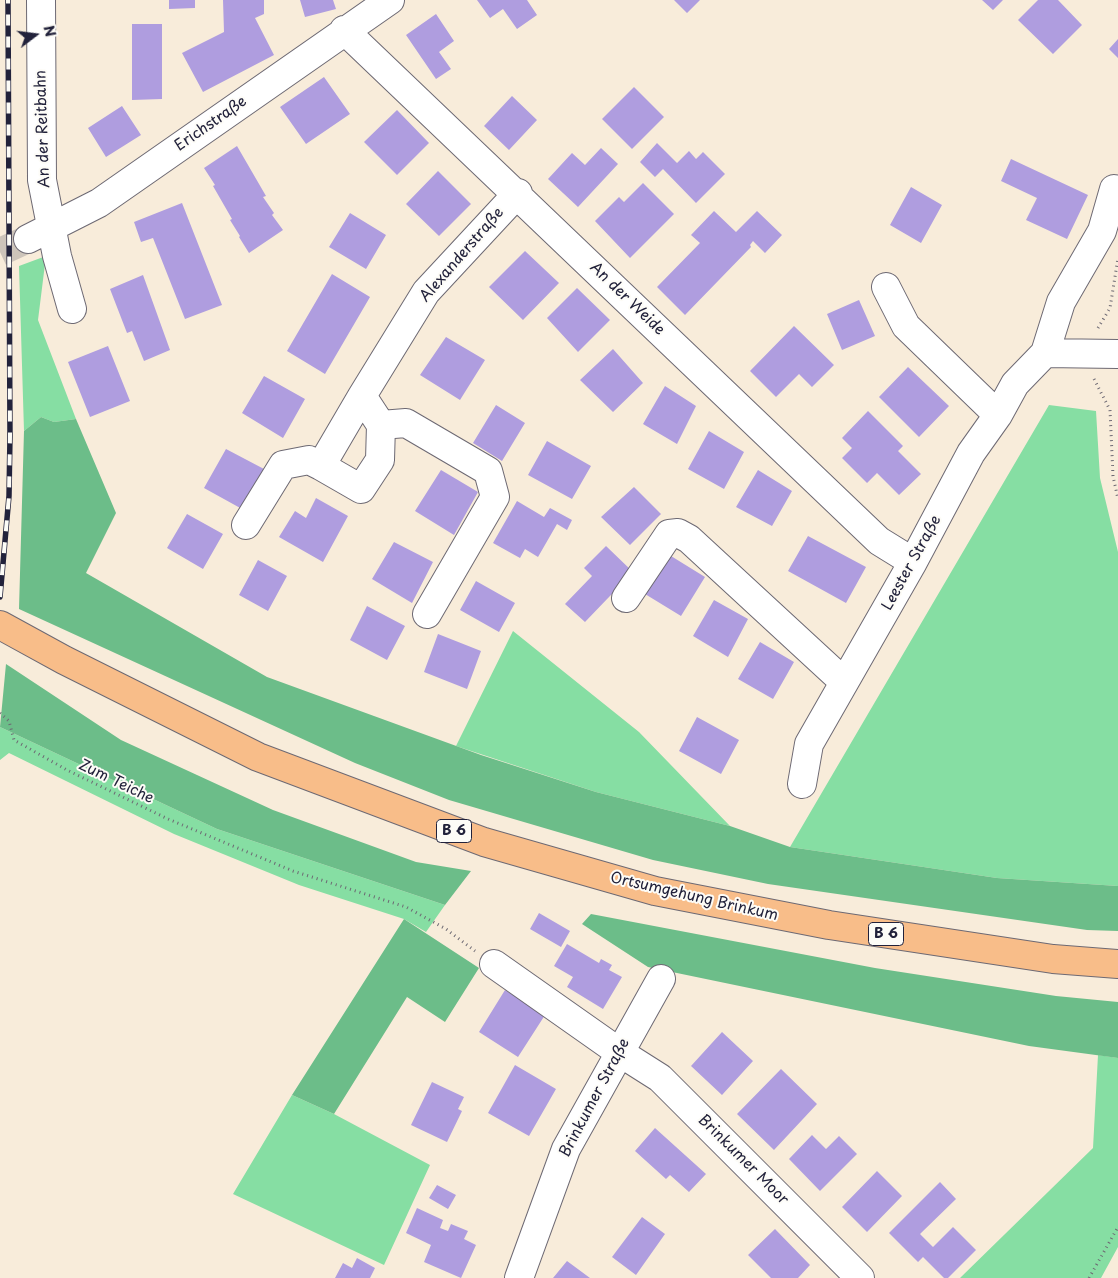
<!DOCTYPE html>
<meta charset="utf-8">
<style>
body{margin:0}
#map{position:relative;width:1118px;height:1278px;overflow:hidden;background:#f8ecda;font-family:"Playpen Sans",sans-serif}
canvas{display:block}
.north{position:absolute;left:10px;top:10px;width:50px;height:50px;-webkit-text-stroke:4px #fdfcf7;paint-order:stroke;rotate:75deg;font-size:14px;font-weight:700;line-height:20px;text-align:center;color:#22223b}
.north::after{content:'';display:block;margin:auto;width:18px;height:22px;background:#22223b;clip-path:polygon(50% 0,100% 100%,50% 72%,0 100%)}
</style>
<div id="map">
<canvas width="1118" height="1278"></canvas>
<div class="north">N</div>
</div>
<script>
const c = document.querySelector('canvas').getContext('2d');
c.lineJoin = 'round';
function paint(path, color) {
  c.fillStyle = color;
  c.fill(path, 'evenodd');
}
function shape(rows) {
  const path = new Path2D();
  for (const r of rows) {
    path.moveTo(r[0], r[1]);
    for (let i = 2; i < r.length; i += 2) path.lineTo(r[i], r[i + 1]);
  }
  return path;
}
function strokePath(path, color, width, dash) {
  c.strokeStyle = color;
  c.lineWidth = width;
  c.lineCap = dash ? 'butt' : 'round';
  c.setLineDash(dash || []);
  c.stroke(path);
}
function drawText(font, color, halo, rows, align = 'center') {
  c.font = font + ' "Playpen Sans",sans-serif';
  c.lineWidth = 4;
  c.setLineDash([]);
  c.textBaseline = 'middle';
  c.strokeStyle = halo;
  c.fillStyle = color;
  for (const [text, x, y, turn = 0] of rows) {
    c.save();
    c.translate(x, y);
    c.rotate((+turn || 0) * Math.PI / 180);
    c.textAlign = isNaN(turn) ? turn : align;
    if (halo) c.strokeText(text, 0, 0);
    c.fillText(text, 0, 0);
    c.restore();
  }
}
const green = shape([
 [46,256,38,320,76,419,54,422,41,417,24,431,19,266],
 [1049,405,1096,411,1100,478,1118,552,1118,886,997,878,790,847],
 [513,631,639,732,730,826,596,792,456,746],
 [0,727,217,829,445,905,426,932,404,919,299,885,174,834,9,753,0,760],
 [1098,1055,1118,1058,1118,1247,1101,1278,960,1278,1093,1148],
 [292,1095,334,1114,430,1165,384,1265,233,1194]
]);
const forest = shape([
 [41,417,54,422,76,419,116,513,86,573,267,677,481,755,596,792,730,826,790,847,997,878,1118,886,1118,931,1087,930,768,884,653,860,449,800,355,763,19,609,24,431],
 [6,664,121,740,273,810,416,862,471,871,445,905,217,829,0,727],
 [591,914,875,968,1056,996,1118,1002,1118,1058,1029,1046,648,967,582,924],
 [404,919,479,968,445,1022,407,997,334,1114,292,1095]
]);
const building = shape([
 [169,0,195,0,195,8,169,9],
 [223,0,264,0,264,14,255,18,274,55,203,92,182,53,224,32],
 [300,0,333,0,336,9,305,17],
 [477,0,527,0,537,15,517,29,503,9,490,18],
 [674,0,700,0,687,13],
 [982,0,1003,0,993,10],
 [1038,0,1058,0,1082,25,1053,54,1018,20],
 [436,14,454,41,439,52,451,69,436,79,406,35],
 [132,24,162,24,162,99,132,100],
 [1118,39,1118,58,1109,49],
 [324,77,350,114,306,144,280,107],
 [634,87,664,117,632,149,602,119],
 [512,96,537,120,509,150,484,126],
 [122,106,141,135,106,157,88,128],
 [397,110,429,143,397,175,364,142],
 [657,143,677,163,689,151,696,159,703,152,725,174,696,203,663,169,655,177,640,162],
 [237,146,266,196,263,197,274,213,272,215,283,230,249,253,239,237,240,236,230,220,232,219,213,186,215,185,204,168],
 [601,148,618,164,578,207,548,179,572,153,585,165],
 [1011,159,1088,195,1067,239,1026,220,1037,198,1001,181],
 [438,171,471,204,439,236,406,204],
 [643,183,674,214,630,258,595,221,619,197,624,202],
 [911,187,942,205,921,243,890,225],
 [182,203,222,305,185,319,153,238,141,242,134,222],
 [714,211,736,232,757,211,782,235,765,253,753,241,750,245,751,247,685,315,657,287,700,243,691,235],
 [350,213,386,235,366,269,329,247],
 [525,251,559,283,523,320,489,287],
 [332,274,370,297,325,374,287,351],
 [143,275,170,350,144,361,132,331,127,333,110,289],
 [577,288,610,320,578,352,547,318],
 [859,300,875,336,842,350,827,314],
 [794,326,834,365,812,387,799,374,776,397,750,371],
 [446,337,485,360,460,400,420,375],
 [108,346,130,401,90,417,68,362],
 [613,349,643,383,613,412,580,380],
 [908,367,949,406,919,437,879,397],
 [264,376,305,399,283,438,242,413],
 [665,386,696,406,677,444,643,424],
 [496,405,525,423,502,461,473,443],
 [868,411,903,446,898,451,921,474,899,495,877,473,867,483,842,458,852,448,842,438],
 [709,431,744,452,724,489,688,469],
 [547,441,591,466,572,499,528,475],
 [226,449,264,469,242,509,204,488],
 [441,470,478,492,454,535,415,511],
 [758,470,792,491,772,526,736,507],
 [634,487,661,514,630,545,601,517],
 [316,498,348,516,323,562,279,537,295,511,306,518],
 [517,501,544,517,550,508,572,520,567,530,557,524,538,557,525,549,520,558,493,543],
 [187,514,223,534,203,569,167,548],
 [808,536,866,567,846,603,788,571],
 [394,542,433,562,412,603,372,579],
 [606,546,633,572,585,622,565,604,592,576,584,568],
 [671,556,705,577,681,616,645,594],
 [258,560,287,576,268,611,239,595],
 [476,581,515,603,499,632,460,610],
 [714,600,748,619,728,657,693,636],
 [367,606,405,626,387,660,350,640],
 [438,634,481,651,467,689,424,672],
 [760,642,794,662,773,699,738,679],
 [697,717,739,740,721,774,679,751],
 [539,913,570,931,561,947,530,929],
 [567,944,599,963,601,959,612,965,609,970,622,977,603,1009,567,987,573,977,554,966],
 [505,990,545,1015,518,1057,479,1032],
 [722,1032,753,1061,722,1095,691,1066],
 [515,1065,556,1089,529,1136,488,1113],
 [781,1069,817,1104,774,1150,737,1114],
 [432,1082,464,1097,458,1109,462,1111,447,1142,411,1125],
 [655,1128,706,1174,689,1192,670,1175,666,1179,635,1151],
 [812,1135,826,1149,839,1136,857,1154,820,1191,789,1159],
 [877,1171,902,1196,867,1232,842,1207],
 [940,1182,956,1199,920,1234,933,1247,953,1227,976,1250,948,1278,944,1278,923,1257,918,1262,889,1233],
 [437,1185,456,1195,448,1209,429,1198],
 [417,1208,443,1220,440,1228,448,1231,451,1224,468,1231,464,1239,476,1245,461,1278,424,1262,431,1245,406,1233],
 [642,1217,665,1234,636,1275,612,1257],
 [775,1229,810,1265,798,1278,771,1278,748,1255],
 [357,1258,375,1268,370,1278,335,1278,343,1263,352,1268],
 [567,1261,590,1278,553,1278]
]);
const minorTunnel = shape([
 [0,252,28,239]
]);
const path = shape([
 [1098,328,1110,308,1118,258],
 [1094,379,1110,410,1113,476,1118,499],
 [0,713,9,721,14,740,67,770,168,819,293,871,406,907,446,929,475,951],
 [1089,1278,1118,1227]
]);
const minor = shape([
 [41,0,42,180,57,256,72,309],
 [344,30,879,541,913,562],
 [28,239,99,203,390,0],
 [886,287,906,326,998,415],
 [1045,353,1061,302,1102,231,1114,189],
 [362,396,321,466,361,489,380,460,381,425,362,396,426,292,518,193],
 [381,425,406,423,488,471,495,497,427,614],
 [246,525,283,465,309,460,321,466],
 [626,598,669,534,678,533,689,539,844,682],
 [802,784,809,744,913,562,971,453,998,415,1015,384,1045,353,1118,354],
 [494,964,619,1052,660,1078,860,1278],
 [519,1278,566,1149,661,979]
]);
const highway = shape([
 [0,625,64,660,258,757,484,842,655,891,829,925,1053,959,1118,964]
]);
const rail = shape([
 [0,597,9,496,10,436,8,0]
]);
const shields = [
 [454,831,35],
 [886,934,35]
];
const shieldNames = [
 ["B 6",454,831],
 ["B 6",886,934]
];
const streetNames = [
 ["Erichstraße",211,124,-35],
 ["An der Reitbahn",43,129,-92],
 ["Alexanderstraße",462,255,-49],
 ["An der Weide",627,299,44],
 ["Leester Straße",912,563,-61],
 ["Zum Teiche",116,782,26],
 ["Ortsumgehung Brinkum",694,897,13],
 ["Brinkumer Straße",595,1098,-62],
 ["Brinkumer Moor",743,1160,45]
];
paint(green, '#86dea3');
paint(forest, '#6cbd89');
paint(building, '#af9ddf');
strokePath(minorTunnel, '#cdc4ba', 28, [28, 14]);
strokePath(minor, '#6d6973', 30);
strokePath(highway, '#6d6973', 30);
strokePath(path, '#6d6973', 3, [1, 4]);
strokePath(minor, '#fff', 28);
strokePath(highway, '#f8bd89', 28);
strokePath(rail, '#22223b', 5.5);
strokePath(rail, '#fdfcf7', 4, [11]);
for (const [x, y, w] of shields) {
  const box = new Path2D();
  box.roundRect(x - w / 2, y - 11.5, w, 23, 4);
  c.fillStyle = '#fdfcf7';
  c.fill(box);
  strokePath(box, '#22223b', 1);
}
drawText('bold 14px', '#22223b', null, shieldNames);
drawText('15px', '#22223b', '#fdfcf7', streetNames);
</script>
